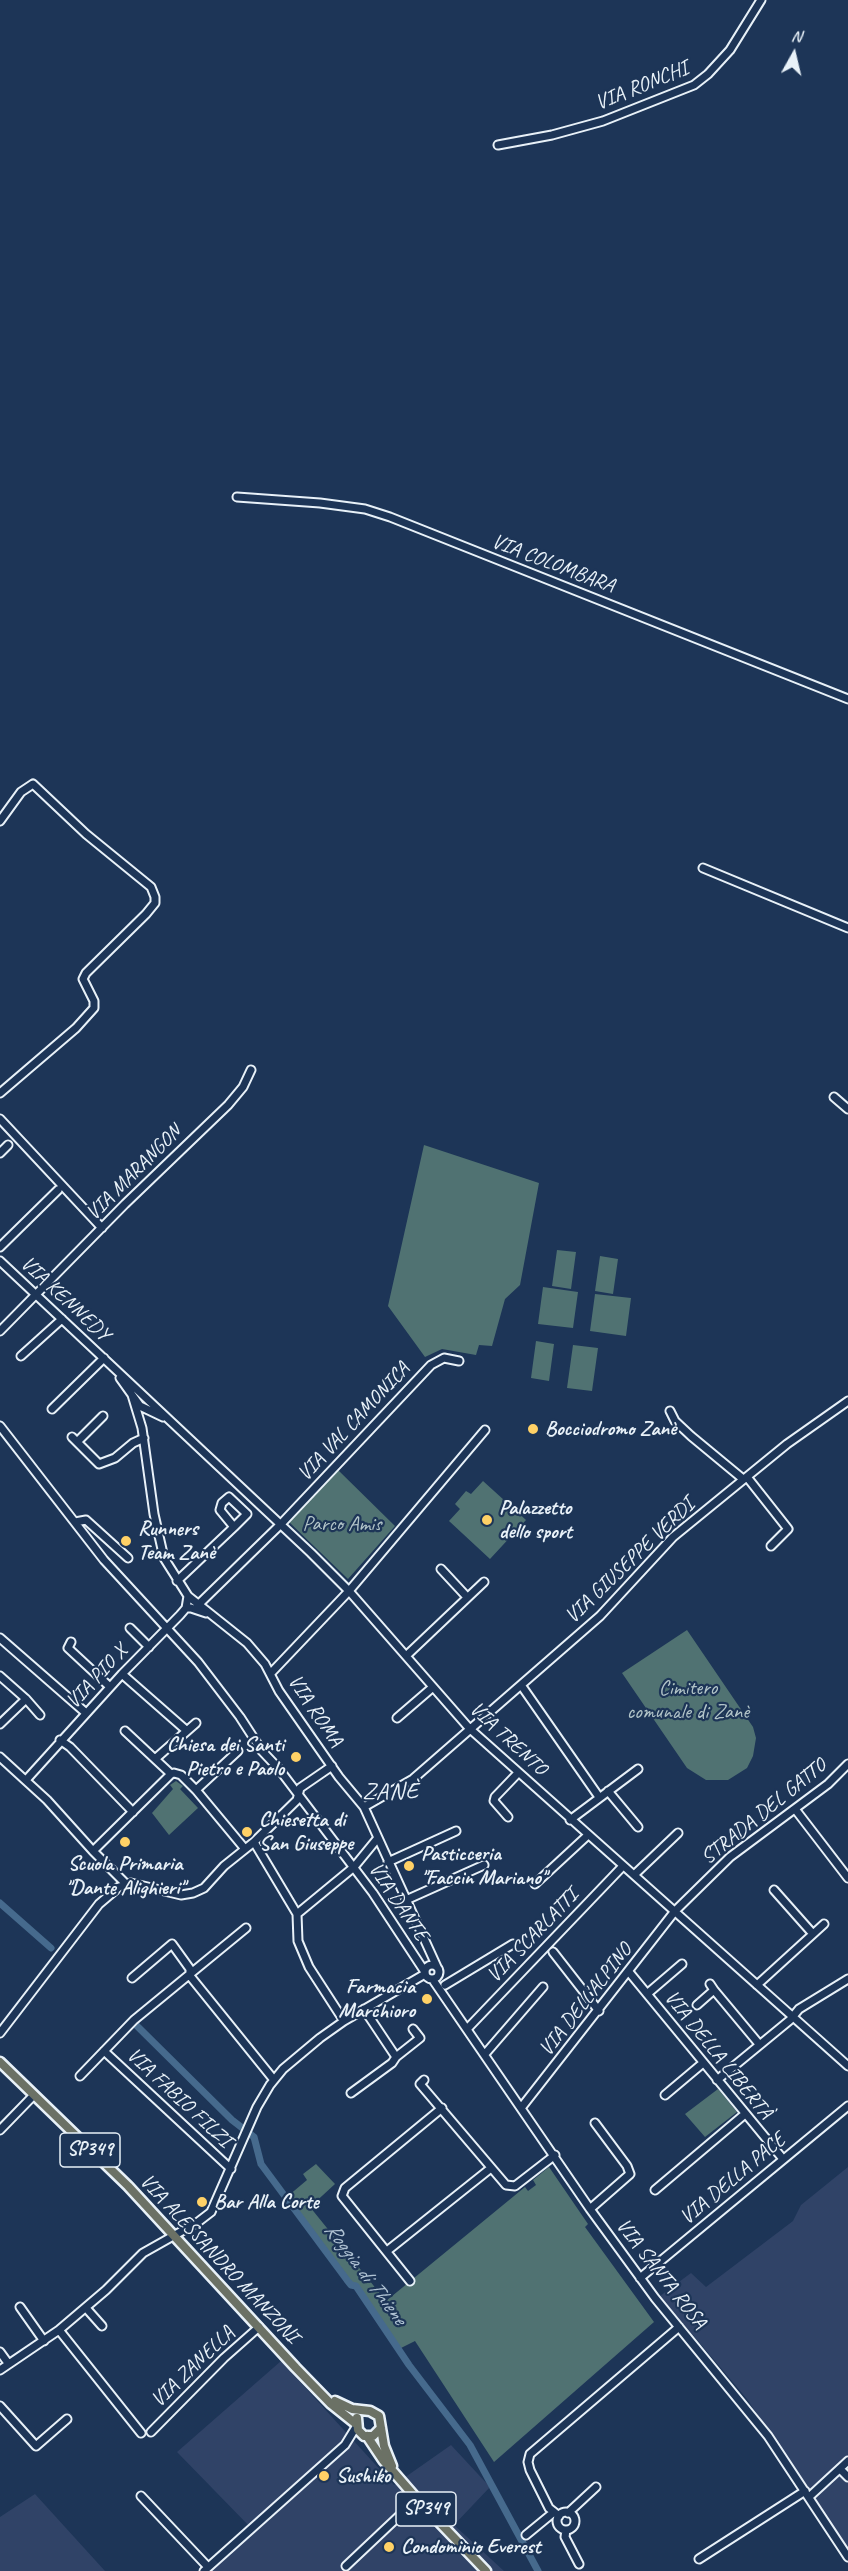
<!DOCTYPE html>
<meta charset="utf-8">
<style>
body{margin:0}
#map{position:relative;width:848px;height:2571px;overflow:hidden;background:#1d3557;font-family:Caveat,sans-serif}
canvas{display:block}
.north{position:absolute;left:764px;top:24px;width:60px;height:60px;-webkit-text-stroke:4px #1d3557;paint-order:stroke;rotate:8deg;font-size:16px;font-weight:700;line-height:24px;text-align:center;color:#e8f1f8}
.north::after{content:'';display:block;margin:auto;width:21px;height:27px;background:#e8f1f8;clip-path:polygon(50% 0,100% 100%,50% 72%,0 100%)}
</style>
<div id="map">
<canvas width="848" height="2571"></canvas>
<div class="north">N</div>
</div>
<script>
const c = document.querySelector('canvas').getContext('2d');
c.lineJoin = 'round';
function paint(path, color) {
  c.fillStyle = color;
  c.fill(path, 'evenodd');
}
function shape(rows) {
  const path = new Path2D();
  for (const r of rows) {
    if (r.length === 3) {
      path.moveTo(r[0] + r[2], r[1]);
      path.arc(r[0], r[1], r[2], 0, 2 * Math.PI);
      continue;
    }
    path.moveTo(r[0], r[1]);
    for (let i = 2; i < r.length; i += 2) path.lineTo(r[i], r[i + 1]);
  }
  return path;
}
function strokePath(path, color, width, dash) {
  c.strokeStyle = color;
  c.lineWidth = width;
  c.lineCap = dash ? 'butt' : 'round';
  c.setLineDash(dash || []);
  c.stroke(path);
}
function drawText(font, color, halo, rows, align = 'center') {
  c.font = font + ' Caveat,sans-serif';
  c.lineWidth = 4.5;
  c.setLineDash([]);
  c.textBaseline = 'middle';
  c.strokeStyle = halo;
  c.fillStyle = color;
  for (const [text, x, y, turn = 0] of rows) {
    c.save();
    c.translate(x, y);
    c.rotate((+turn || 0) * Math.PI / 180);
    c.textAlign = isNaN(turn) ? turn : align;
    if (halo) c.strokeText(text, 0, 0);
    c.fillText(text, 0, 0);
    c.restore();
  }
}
const built = shape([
 [848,2167,848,2550,747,2399,660,2296,691,2273,706,2287,793,2221,801,2205],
 [281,2361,394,2485,451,2445,490,2487,454,2525,504,2571,204,2571,251,2528,177,2452],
 [35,2494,105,2571,0,2571,0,2517]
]);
const green = shape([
 [424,1145,539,1183,520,1285,505,1299,492,1346,479,1345,476,1355,442,1349,425,1357,388,1306],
 [557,1250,576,1252,571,1289,552,1286],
 [600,1256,618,1259,613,1294,595,1291],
 [543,1287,578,1292,573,1328,538,1324],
 [595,1294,631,1298,626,1336,590,1331],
 [536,1341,554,1344,549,1381,531,1378],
 [573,1345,598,1348,592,1391,567,1388],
 [338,1470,395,1526,348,1579,289,1522],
 [483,1481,526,1520,490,1559,449,1521,460,1509,455,1504,466,1491,471,1494],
 [687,1630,753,1727,756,1738,753,1756,747,1768,728,1780,706,1780,687,1768,622,1673],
 [176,1781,183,1786,180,1789,198,1808,169,1835,152,1813,173,1789,170,1785],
 [718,2089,737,2112,705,2137,685,2114],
 [316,2164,335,2184,310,2207,386,2301,525,2187,528,2191,536,2185,533,2180,549,2167,588,2224,585,2227,654,2322,494,2462,415,2341,401,2348,288,2196,307,2180,303,2174]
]);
const canal = shape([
 [0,1903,51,1948],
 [135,2024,232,2120,254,2137,261,2164,347,2280,351,2285,356,2286,409,2365,470,2445,538,2571]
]);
const minor = shape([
 [498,145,552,135,603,121,694,85,708,74,730,50,761,0],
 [237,497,320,503,365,509,390,517,848,699],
 [0,821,21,792,33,784,86,834,151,887,155,897,155,903,146,914,86,973,83,979,94,1001,94,1008,76,1028,0,1093],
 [703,868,848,928],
 [834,1097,848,1109],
 [0,1119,102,1228],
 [0,1153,8,1145],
 [0,1247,58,1190],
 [0,1261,311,1553,349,1591,469,1728,848,2066],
 [0,1331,125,1204,228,1105,243,1087,251,1070],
 [21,1356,62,1319],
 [120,1378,140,1406,163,1417],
 [132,1395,142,1428,154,1514,164,1558,188,1596,247,1643,265,1664,279,1691,339,1777,364,1807,437,1967],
 [52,1409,104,1358],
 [670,1411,675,1421,691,1436,743,1479],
 [0,1426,104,1560,198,1662,240,1717,262,1751,279,1769,373,1893,425,1972],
 [72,1437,99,1464,115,1458,133,1443,144,1438],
 [77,1442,103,1416],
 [747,1477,788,1529,771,1546],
 [75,1522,86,1520,128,1558],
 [441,1569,467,1597],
 [177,1581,234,1527,247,1514,229,1497,222,1503,220,1510,234,1527],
 [199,1604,281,1524,431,1365,444,1358,459,1361],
 [186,1608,191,1608,206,1613],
 [130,1628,149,1647],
 [0,1638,86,1713],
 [71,1642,68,1648,110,1687],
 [406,1656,484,1582],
 [271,1673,349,1591,485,1430],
 [122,1674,187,1731],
 [0,1676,26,1699,40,1715],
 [521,1685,599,1797],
 [397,1718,433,1687],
 [0,1724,26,1699],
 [125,1731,171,1774],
 [60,1740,70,1747,133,1812],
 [0,1757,47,1800,93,1851,126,1884],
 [155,1759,196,1723],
 [26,1780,122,1674,180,1615,186,1608,188,1596],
 [196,1790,238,1751],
 [608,1791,638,1827],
 [364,1807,413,1779,600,1616,673,1537,787,1444,848,1401],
 [795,1809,848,1878],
 [508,1817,494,1801,495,1797,518,1773],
 [570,1820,638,1769],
 [254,1842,297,1914,298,1941,309,1967,344,2021],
 [93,1851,171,1774,174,1773,181,1775,196,1790,245,1849],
 [388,1862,456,1831],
 [634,1875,678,1833],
 [535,1884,588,1835],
 [774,1890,813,1934],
 [406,1900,484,1865],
 [297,1914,354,1867,377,1839],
 [553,1952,599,2011],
 [432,1972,7],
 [629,1972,783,2159],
 [190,1976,274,2080],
 [132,1978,172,1944,190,1969,190,1976],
 [433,1980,590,2209,655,2298,768,2436,848,2557],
 [445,1985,513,1944],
 [757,1985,824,1924],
 [714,1990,759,2044],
 [647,1994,682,1964],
 [697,2005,714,1990,710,1984],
 [468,2028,623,1866],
 [0,2033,99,1904,119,1887,131,1883,181,1895,193,1893,204,1888,224,1866,254,1842,297,1800,300,1788,332,1766],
 [104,2051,231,2169],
 [485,2054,543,1987],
 [396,2057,420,2038,413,2029],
 [80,2076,134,2020,246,1928],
 [424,2080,420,2084,506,2185,515,2186,555,2155],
 [717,2080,790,2020,799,2009,848,1979],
 [351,2093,392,2063,396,2057,364,2009],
 [665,2095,703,2063],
 [521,2108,675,1911,730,1857,828,1784,848,1764],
 [0,2130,33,2096],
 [655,2190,745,2114],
 [590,2209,630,2174,627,2166,595,2123],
 [387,2251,491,2168],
 [640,2278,848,2106],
 [410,2281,342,2196,345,2188,442,2108],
 [20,2307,44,2341],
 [86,2308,102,2326],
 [59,2330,141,2433],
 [0,2352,8,2363],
 [0,2370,59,2330,106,2290,143,2253,198,2222,211,2212,257,2107,270,2085,283,2069,320,2038,344,2021,425,1974],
 [0,2406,36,2446,67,2419],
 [151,2432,224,2358,259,2327],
 [840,2469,848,2477],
 [141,2496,208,2567],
 [809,2497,848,2461],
 [566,2521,9],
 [568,2513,596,2487],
 [559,2516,549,2508,530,2470,528,2462,530,2454,679,2327],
 [566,2530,565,2537,579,2564],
 [526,2535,554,2512],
 [699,2559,805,2491],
 [346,2566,417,2499],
 [204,2571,345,2445,356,2427]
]);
const major = shape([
 [0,2062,128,2186,296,2368,331,2404,356,2424],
 [335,2401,352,2409,370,2411,379,2416,384,2446,392,2466],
 [357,2418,358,2430,364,2436,373,2436,381,2428],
 [367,2436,383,2460,417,2499,486,2571]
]);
const markers = [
 [533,1429,6,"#ffd166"],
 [487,1520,6,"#ffd166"],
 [126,1541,6,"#ffd166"],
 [296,1757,6,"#ffd166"],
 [247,1832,6,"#ffd166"],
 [125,1842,6,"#ffd166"],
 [409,1866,6,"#ffd166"],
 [427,1999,6,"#ffd166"],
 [202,2202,6,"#ffd166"],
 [324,2476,6,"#ffd166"],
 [389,2547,6,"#ffd166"]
];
const shields = [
 [90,2150,60],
 [426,2509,60]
];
const shieldNames = [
 ["SP349",90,2150],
 ["SP349",426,2509]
];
const streetNames = [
 ["VIA RONCHI",642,86,-22],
 ["VIA COLOMBARA",553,564,21],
 ["VIA MARANGON",134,1173,-45],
 ["VIA KENNEDY",65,1299,43],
 ["VIA VAL CAMONICA",354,1422,-47],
 ["VIA GIUSEPPE VERDI",630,1561,-44],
 ["VIA PIO X",97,1677,-47],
 ["VIA ROMA",315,1711,56],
 ["VIA TRENTO",508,1739,43],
 ["STRADA DEL GATTO",764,1812,-39],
 ["VIA DANTE",398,1902,56],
 ["VIA SCARLATTI",533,1936,-46],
 ["VIA DELL'ALPINO",586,2000,-52],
 ["VIA DELLA LIBERTÀ",718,2055,51],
 ["VIA FABIO FILZI",179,2098,43],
 ["VIA DELLA PACE",733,2179,-40],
 ["VIA ALESSANDRO MANZONI",219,2259,47],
 ["VIA SANTA ROSA",661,2274,52],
 ["VIA ZANELLA",193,2367,-44]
];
const poiNames = [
 ["Bocciodromo Zanè",545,1429],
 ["Palazzetto",499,1508],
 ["dello sport",499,1532],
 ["Runners",138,1529],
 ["Team Zanè",138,1553],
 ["Chiesa dei Santi",284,1745,"right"],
 ["Pietro e Paolo",284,1769,"right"],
 ["Chiesetta di",259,1820],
 ["San Giuseppe",259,1844],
 ["Pasticceria",421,1854],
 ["\"Faccin Mariano\"",421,1878],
 ["Scuola Primaria",125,1864,"center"],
 ["\"Dante Alighieri\"",125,1888,"center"],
 ["Farmacia",415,1987,"right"],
 ["Marchioro",415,2011,"right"],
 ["Bar Alla Corte",214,2202],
 ["Sushiko",336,2476],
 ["Condominio Everest",401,2547]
];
const parkNames = [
 ["Parco Amis",342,1524],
 ["Cimitero",688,1688],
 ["comunale di Zanè",688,1712]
];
const waterNames = [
 ["Roggia di Thiene",365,2274,53]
];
const quarterNames = [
 ["ZANÈ",391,1793]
];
paint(built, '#304367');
paint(green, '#507272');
strokePath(canal, '#466a8d', 7);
strokePath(minor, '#e8f1f8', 11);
strokePath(major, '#e8f1f8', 13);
strokePath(minor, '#1d3557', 7);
strokePath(major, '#6b7165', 8);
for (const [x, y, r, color] of markers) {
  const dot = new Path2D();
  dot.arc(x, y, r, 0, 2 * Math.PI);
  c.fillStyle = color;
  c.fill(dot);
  strokePath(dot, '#1d3557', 2);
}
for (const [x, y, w] of shields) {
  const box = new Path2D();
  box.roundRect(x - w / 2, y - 17, w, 34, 4.5);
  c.fillStyle = '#1d3557';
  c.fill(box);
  strokePath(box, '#e8f1f8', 1.5);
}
drawText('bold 20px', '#e8f1f8', null, shieldNames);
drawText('21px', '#e8f1f8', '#1d3557', streetNames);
drawText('bold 21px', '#e8f1f8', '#1d3557', poiNames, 'left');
drawText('21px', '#b3c5c9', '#1d3557', parkNames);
drawText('italic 22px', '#afc2d3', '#1d3557', waterNames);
c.letterSpacing = '1.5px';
drawText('24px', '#e8f1f8', '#1d3557', quarterNames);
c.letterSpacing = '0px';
</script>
